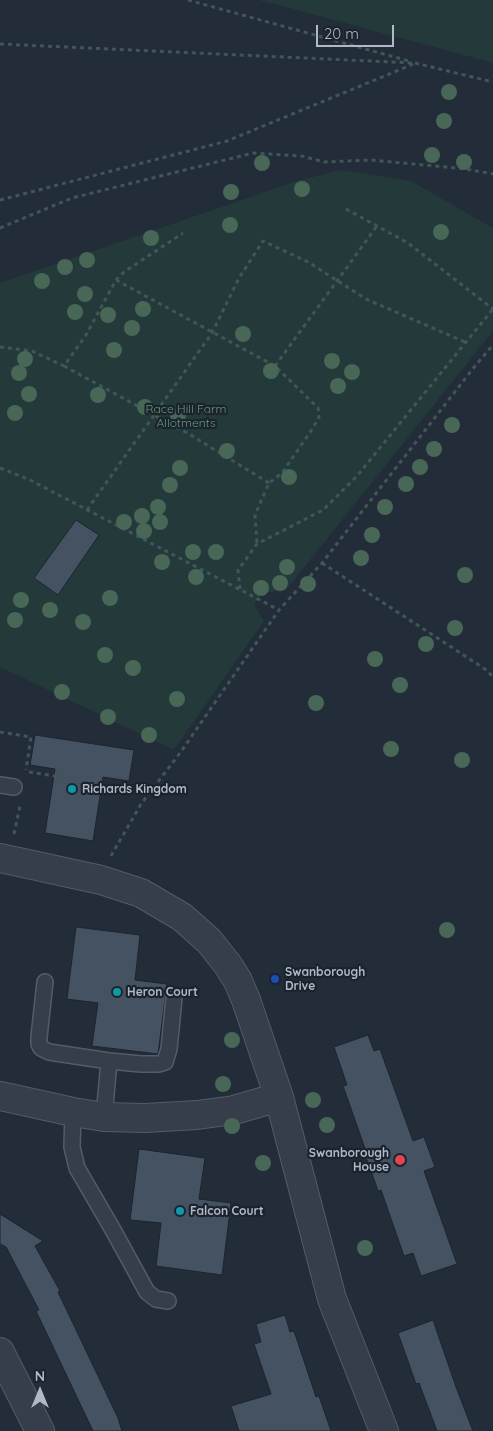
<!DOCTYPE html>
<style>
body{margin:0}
#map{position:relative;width:493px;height:1431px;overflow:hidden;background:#222d39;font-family:Quicksand,sans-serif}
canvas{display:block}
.north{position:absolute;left:15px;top:1366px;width:50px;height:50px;-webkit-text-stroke:4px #1b232e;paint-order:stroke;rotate:0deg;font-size:14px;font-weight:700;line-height:20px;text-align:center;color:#b0b9c6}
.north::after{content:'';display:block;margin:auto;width:18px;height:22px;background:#b0b9c6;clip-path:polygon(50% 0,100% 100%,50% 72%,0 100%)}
.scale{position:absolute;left:316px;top:25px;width:78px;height:22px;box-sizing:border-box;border:2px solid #b0b9c6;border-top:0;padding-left:6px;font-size:15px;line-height:18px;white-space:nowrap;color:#b0b9c6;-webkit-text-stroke:4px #1b232e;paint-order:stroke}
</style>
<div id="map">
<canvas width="493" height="1431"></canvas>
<div class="north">N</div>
<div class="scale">20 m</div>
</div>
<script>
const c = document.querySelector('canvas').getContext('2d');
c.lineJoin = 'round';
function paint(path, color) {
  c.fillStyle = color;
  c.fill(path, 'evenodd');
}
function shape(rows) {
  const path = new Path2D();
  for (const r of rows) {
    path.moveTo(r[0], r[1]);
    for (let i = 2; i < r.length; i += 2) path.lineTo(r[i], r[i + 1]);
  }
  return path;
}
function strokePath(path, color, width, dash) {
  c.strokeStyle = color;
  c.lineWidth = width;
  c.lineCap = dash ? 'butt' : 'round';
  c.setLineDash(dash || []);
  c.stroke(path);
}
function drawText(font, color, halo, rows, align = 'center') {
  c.font = font + ' Quicksand,sans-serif';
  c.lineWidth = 4.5;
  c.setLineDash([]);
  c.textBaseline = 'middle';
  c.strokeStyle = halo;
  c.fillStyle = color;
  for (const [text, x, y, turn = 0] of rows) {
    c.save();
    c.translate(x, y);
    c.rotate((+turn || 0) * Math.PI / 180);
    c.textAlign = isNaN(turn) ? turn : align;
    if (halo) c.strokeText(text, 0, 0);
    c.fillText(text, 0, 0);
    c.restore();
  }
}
const green = shape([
 [258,0,493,0,493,63,275,4],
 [341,170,411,181,493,228,493,331,286,590,262,593,254,605,264,621,174,750,0,667,0,283,300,180]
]);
const building = shape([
 [76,520,99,535,58,595,34,578,76,520],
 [35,735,134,750,129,781,103,777,93,841,45,833,55,769,30,765,35,735],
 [76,927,140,935,135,980,167,984,158,1054,92,1046,98,1003,67,999,76,927],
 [368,1035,374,1051,380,1049,413,1141,424,1137,435,1167,424,1171,457,1264,421,1276,413,1253,404,1256,381,1190,378,1191,365,1154,367,1154,343,1086,347,1085,334,1047,368,1035],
 [139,1149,205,1158,199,1199,231,1203,222,1275,156,1266,161,1223,130,1220,139,1149],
 [0,1214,43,1241,35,1246,60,1291,58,1292,118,1418,122,1431,93,1431,36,1311,39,1310,6,1247,0,1244,0,1214],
 [285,1315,290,1332,294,1331,316,1397,319,1396,331,1431,239,1431,231,1406,271,1394,254,1344,261,1342,256,1324,285,1315],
 [433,1320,456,1387,473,1431,437,1431,419,1383,416,1384,398,1333,433,1320]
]);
const path = shape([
 [188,0,409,61],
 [0,44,414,63],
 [415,63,493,82],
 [0,200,227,141,416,63],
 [346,209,408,243,493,309],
 [0,228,72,198,253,153,302,156,324,162,371,160,466,169,493,174],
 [116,280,275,366,318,408,319,417,313,428,282,473,269,483,255,515,257,544],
 [0,347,32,351,64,366,86,335,116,280,124,272,183,233],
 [64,366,189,434,269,483],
 [275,366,377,226],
 [0,468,30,480,279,610],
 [87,510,212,333,239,278,263,241,308,262,366,299,465,342],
 [322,563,485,669,493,677],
 [240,589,238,570,257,544,323,510,357,476,493,309],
 [0,732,31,737,26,770],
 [29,772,68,778],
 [14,834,20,806],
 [111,856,141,804,180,753,279,610,322,563,475,366,493,345]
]);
const lane = shape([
 [0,785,14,787],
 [45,982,39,1037,39,1044,41,1048,49,1052,109,1061,104,1117],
 [109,1061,141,1064,159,1064,165,1062,169,1049,174,998],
 [73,1112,72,1147,77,1168,113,1230,147,1292,156,1299,168,1301]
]);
const street = shape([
 [0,858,101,880,141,893,182,917,209,941,228,965,238,981,246,1000,279,1097,332,1299,384,1431],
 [0,1096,73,1112,104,1117,145,1118,197,1115,234,1110,279,1097],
 [0,1352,40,1431]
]);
const trees = [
 [449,92],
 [444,121],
 [432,155],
 [464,162],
 [262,163],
 [302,189],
 [231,192],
 [230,225],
 [441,232],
 [151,238],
 [87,260],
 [65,267],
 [42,281],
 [85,294],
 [143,309],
 [75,312],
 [108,315],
 [132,328],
 [243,334],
 [114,350],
 [25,359],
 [332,361],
 [271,371],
 [352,372],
 [19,373],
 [338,386],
 [29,394],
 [98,395],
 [145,407],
 [15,413],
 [178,416],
 [452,425],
 [434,449],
 [227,451],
 [420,467],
 [180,468],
 [289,477],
 [406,484],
 [170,485],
 [158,507],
 [385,507],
 [142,516],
 [124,522],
 [160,522],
 [144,531],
 [372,535],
 [193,552],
 [216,552],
 [361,558],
 [162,562],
 [287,567],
 [465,575],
 [196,577],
 [280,583],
 [308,584],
 [261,588],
 [110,598],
 [21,600],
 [50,610],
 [15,620],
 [83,622],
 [455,628],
 [426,644],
 [105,655],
 [375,659],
 [133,668],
 [400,685],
 [62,692],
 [177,699],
 [316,703],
 [108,717],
 [149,735],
 [391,749],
 [462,760],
 [447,930],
 [232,1040],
 [223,1084],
 [313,1100],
 [327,1125],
 [232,1126],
 [263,1163],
 [365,1248]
];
const markers = [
 [72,789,5,"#0f9aa8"],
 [275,979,5,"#1a4fb4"],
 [117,992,5,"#0f9aa8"],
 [400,1160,6,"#e0444e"],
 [180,1211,5,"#0f9aa8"]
];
const parkNames = [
 ["Race Hill Farm",186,409],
 ["Allotments",186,423]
];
const poiNames = [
 ["Richards Kingdom",82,789],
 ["Swanborough",285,972],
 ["Drive",285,986],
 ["Heron Court",127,992],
 ["Swanborough",389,1153,"right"],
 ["House",389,1167,"right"],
 ["Falcon Court",190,1211]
];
paint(green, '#23393a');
paint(building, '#455261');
strokePath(building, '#1c2530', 1);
strokePath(lane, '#535c67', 18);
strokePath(street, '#535c67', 30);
strokePath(path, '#415658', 3, [4, 4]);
strokePath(lane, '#353e4a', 15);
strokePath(street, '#353e4a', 28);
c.fillStyle = '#486757';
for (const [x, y] of trees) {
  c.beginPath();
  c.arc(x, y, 8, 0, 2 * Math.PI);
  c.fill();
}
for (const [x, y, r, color] of markers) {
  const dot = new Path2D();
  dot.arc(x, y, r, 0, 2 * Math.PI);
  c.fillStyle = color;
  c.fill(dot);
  strokePath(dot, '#1b232e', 2);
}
drawText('12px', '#679770', '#1b232e', parkNames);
drawText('bold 12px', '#b0b9c6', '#1b232e', poiNames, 'left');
</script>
